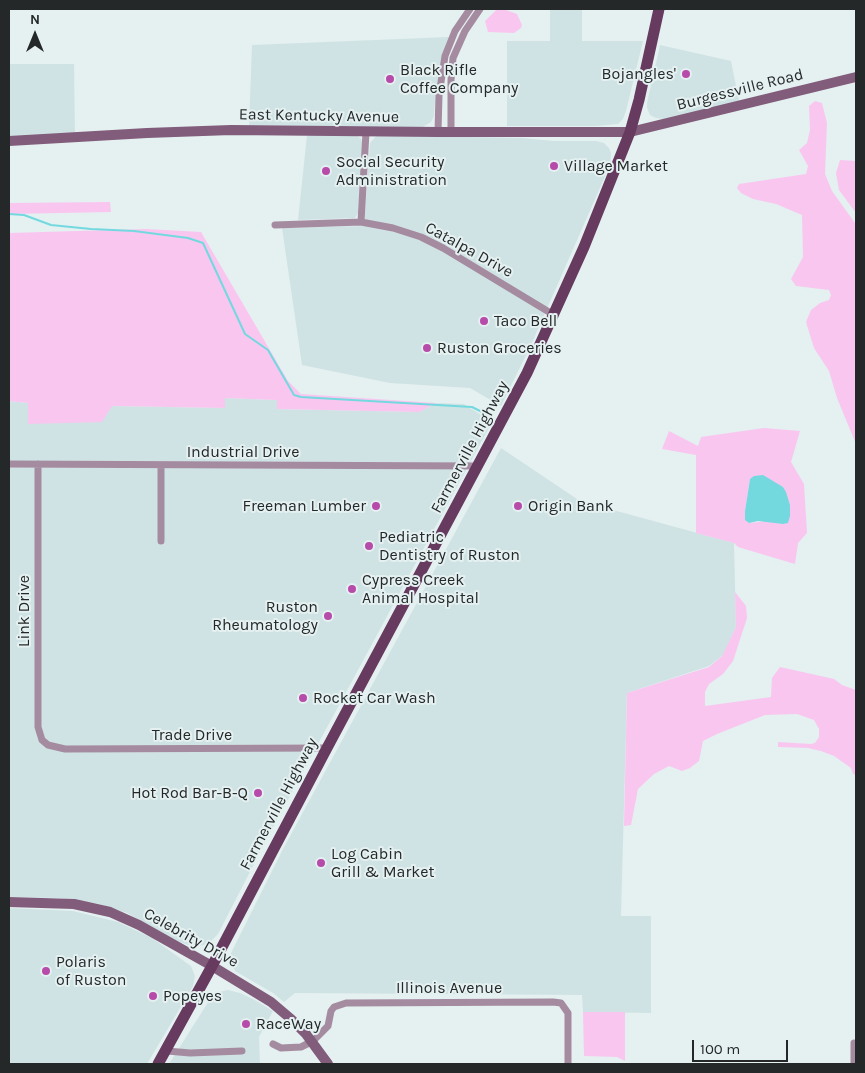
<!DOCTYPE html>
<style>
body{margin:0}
#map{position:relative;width:865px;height:1073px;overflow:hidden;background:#e5f0f1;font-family:Karla,sans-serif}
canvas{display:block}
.frame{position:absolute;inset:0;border:10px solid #242829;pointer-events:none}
.north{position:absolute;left:10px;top:10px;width:50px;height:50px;-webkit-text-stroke:4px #e5f0f1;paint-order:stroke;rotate:0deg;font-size:14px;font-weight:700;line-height:20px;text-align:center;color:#242829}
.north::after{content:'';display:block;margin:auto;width:18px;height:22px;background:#242829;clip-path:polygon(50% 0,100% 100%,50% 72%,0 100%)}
.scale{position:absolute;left:692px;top:1040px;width:96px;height:22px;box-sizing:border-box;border:2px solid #242829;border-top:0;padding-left:6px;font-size:15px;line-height:18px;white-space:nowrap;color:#242829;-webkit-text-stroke:4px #e5f0f1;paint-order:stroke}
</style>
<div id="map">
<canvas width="865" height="1073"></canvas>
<div class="frame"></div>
<div class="north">N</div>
<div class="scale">100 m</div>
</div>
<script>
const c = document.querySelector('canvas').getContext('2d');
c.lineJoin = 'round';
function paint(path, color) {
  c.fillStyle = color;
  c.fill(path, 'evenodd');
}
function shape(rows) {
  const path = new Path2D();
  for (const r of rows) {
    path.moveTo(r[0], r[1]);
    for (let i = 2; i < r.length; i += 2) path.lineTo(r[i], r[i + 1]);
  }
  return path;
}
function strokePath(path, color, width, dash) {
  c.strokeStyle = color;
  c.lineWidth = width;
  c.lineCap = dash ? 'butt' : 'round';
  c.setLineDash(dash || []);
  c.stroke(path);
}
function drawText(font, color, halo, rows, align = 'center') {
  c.font = font + ' Karla,sans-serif';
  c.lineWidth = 4;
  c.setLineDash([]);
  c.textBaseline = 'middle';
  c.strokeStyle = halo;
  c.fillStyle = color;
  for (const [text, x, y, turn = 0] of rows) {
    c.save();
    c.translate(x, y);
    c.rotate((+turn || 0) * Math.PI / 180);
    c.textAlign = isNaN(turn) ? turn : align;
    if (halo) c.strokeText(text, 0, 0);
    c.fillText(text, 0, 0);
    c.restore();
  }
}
const built = shape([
 [550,9,582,9,582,41,643,41,626,111,623,119,618,124,597,126,507,126,507,41,550,41],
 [449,37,436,88,434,116,431,122,421,128,249,127,252,45],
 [660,45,731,61,739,101,664,119,656,118,650,115,647,108,647,103],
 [9,64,74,64,75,134,9,138],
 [307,135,356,135,361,139,363,145,358,213,355,218,298,220],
 [377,135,521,138,554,141,596,141,604,143,609,148,611,153,610,165,531,345,501,406,470,388,390,383,302,365,282,228,364,226,370,143],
 [225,398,277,400,277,409,419,412,436,403,464,404,492,422,271,831,218,934,208,944,194,947,177,941,127,913,99,904,60,898,9,897,9,401,28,403,28,424,112,406,224,408],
 [501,448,580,501,734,543,736,627,723,655,709,666,627,693,621,916,651,916,651,1013,583,1012,582,995,295,993,284,1002,273,993,235,971,231,961,231,953,283,849],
 [9,908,73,911,118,922,152,938,191,966,195,976,193,986,147,1064,9,1064],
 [228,990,240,993,253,999,273,1011,259,1037,260,1064,169,1064,212,996,218,992]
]);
const green = shape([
 [497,9,503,9,517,14,522,25,521,28,514,33,488,32,485,21],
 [815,101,822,103,827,123,825,174,832,191,855,223,856,229,856,444,837,398,829,371,814,348,806,322,811,310,820,303,829,300,831,295,829,290,796,286,791,279,803,257,802,215,776,204,753,199,741,193,737,188,739,184,806,174,808,166,799,150,807,143,810,130,809,106],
 [840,160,856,161,856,213,839,190,836,173],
 [110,202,111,212,9,214,9,203],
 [146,229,201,232,288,381,301,394,436,403,419,412,277,409,277,400,225,398,225,408,112,406,102,422,28,424,28,403,9,401,9,233],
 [764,428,800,431,791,462,804,484,807,533,798,543,795,564,738,547,734,543,696,533,696,455,662,449,669,431,698,446,701,437],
 [750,479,783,487,790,505,783,524,768,521,749,523,745,511],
 [735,592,746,606,747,618,733,661,723,674,709,684,705,692,705,706,771,697,772,678,780,667,834,679,842,685,856,690,856,775,853,774,851,768,834,756,821,751,808,748,778,747,778,742,811,744,815,743,819,737,819,729,814,720,797,714,765,715,717,734,703,741,699,761,690,768,682,771,669,766,654,774,638,789,631,825,624,826,627,693,709,667,722,656,736,627],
 [583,1012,625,1012,625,1061,617,1057,584,1056]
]);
const water = shape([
 [763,475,783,487,786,492,790,505,790,516,788,523,783,524,758,521,749,523,745,520,745,511,750,479,754,476]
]);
const stream = shape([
 [9,214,24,215,51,225,91,229,134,231,188,238,203,243,245,334,268,350,294,395,301,397,472,407,486,414]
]);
const street = shape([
 [438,132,439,95,445,56,455,31,470,9],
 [451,132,451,80,453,58,465,31,480,9],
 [361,222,366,132],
 [275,225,361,222,393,228,421,237,443,248,554,315],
 [9,464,478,466],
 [38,464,38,727,42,740,48,745,65,749,327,748],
 [161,541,161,465],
 [854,1043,854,1064],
 [273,1044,281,1048,301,1047,313,1041,328,1026,331,1011,334,1007,346,1003,553,1002,561,1003,568,1013,568,1064],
 [167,1051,190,1053,242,1051]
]);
const secondary = shape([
 [9,141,147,133,231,130,438,132,630,132,856,77],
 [9,902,74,904,110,912,139,925,212,966,271,1002,291,1019,306,1034,328,1064]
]);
const primary = shape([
 [158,1064,212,966,327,748,527,373,584,247,630,132,639,100,659,9]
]);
const markers = [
 [686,74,5,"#b74baa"],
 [390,79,5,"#b74baa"],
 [554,166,5,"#b74baa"],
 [326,171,5,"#b74baa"],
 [484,321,5,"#b74baa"],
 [427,348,5,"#b74baa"],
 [376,506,5,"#b74baa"],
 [518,506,5,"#b74baa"],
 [369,546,5,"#b74baa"],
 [352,589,5,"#b74baa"],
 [328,616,5,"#b74baa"],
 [303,698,5,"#b74baa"],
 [258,793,5,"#b74baa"],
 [321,863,5,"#b74baa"],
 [46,971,5,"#b74baa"],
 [153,996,5,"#b74baa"],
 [246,1024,5,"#b74baa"]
];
const poiNames = [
 ["Black Rifle",400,70],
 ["Coffee Company",400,88],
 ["Bojangles'",676,74,"right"],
 ["Social Security",336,162],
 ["Administration",336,180],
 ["Village Market",564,166],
 ["Taco Bell",494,321],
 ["Ruston Groceries",437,348],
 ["Freeman Lumber",366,506,"right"],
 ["Origin Bank",528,506],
 ["Pediatric",379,537],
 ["Dentistry of Ruston",379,555],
 ["Cypress Creek",362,580],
 ["Animal Hospital",362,598],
 ["Ruston",318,607,"right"],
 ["Rheumatology",318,625,"right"],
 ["Rocket Car Wash",313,698],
 ["Hot Rod Bar-B-Q",248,793,"right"],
 ["Log Cabin",331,854],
 ["Grill & Market",331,872],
 ["Polaris",56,962],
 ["of Ruston",56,980],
 ["Popeyes",163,996],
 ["RaceWay",256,1024]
];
const streetNames = [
 ["Burgessville Road",740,90,-14],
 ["East Kentucky Avenue",319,116,1],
 ["Catalpa Drive",469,250,29],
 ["Farmerville Highway",470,447,-62],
 ["Industrial Drive",243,452],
 ["Link Drive",24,611,-90],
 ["Trade Drive",192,735],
 ["Farmerville Highway",279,804,-62],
 ["Celebrity Drive",191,938,29],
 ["Illinois Avenue",449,988]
];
paint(built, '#d0e3e4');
paint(green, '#f9c6f0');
paint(water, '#73d9df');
strokePath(stream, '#73d9df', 2);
strokePath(street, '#a58ba0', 7);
strokePath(secondary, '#815c7b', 10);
strokePath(primary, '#673b60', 11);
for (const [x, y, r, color] of markers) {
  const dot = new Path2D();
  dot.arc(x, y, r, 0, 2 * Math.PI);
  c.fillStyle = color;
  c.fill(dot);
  strokePath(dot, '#e5f0f1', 2);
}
drawText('16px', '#242829', '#e5f0f1', poiNames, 'left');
drawText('16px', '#242829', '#e5f0f1', streetNames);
</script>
